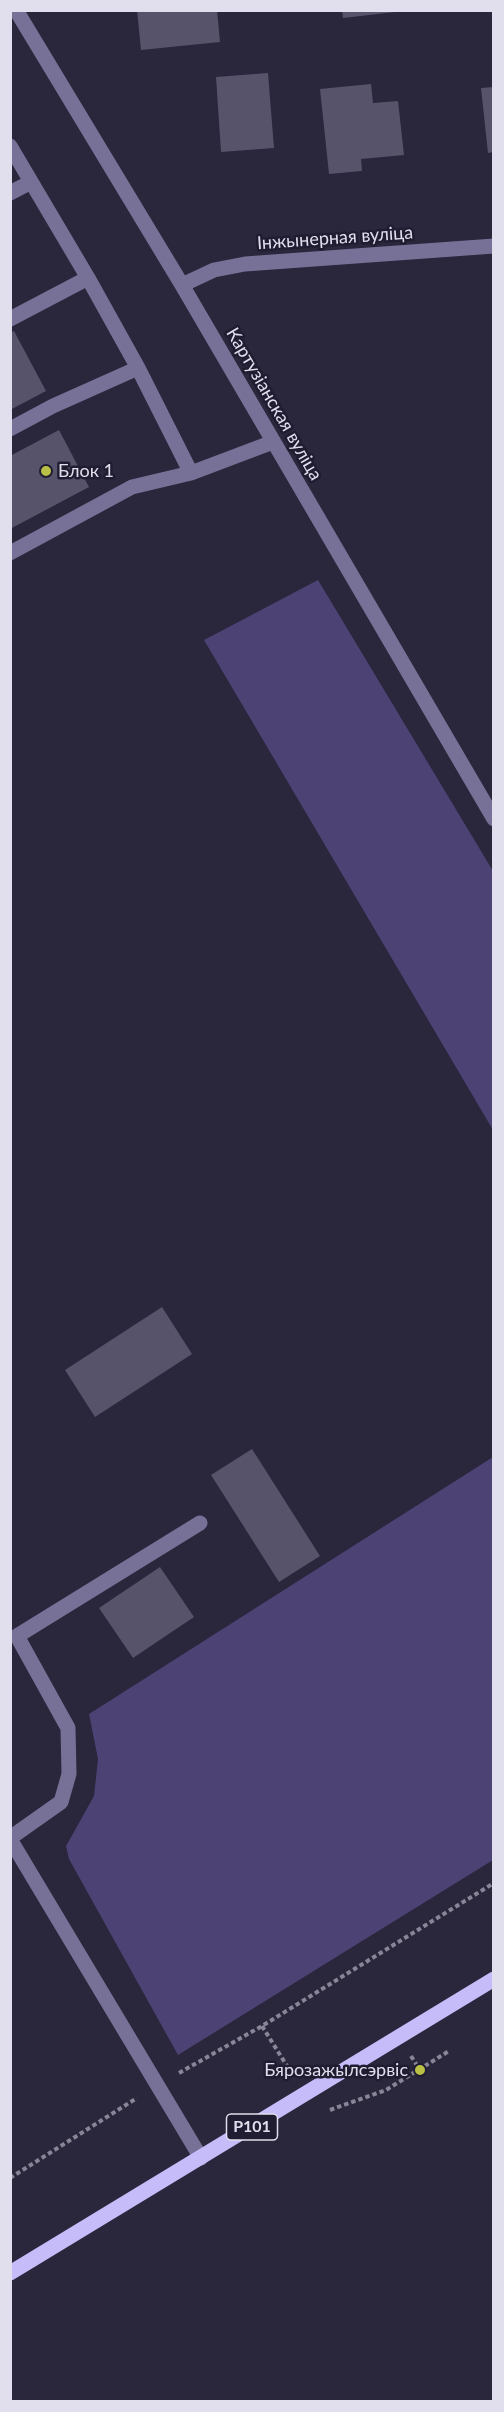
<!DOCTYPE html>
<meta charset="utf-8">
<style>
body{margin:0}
#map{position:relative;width:504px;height:2412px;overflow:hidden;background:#2a263b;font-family:Lato,sans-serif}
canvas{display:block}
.frame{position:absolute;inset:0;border:12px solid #e1dfed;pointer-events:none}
</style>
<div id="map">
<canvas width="504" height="2412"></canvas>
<div class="frame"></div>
</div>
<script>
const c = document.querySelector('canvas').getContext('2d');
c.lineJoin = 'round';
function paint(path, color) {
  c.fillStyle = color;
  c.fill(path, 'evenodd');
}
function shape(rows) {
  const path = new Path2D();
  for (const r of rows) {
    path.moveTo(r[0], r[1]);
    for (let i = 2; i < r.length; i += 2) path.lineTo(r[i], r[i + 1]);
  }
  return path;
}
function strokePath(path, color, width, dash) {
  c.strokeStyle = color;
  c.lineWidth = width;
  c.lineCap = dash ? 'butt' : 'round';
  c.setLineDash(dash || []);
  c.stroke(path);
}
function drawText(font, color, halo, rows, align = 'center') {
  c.font = font + ' Lato,sans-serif';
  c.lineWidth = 5;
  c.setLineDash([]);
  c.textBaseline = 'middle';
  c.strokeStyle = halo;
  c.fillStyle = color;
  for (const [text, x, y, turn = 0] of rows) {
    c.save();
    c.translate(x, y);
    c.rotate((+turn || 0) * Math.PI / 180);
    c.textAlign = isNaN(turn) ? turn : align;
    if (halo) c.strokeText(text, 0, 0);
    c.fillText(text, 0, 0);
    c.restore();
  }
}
const green = shape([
 [318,580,493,871,493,1130,204,640],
 [493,1457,493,1860,178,2055,69,1859,66,1846,94,1796,98,1759,89,1714]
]);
const building = shape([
 [137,10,217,10,220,42,141,50],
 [342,10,395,10,395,12,343,18],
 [268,73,274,148,221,152,216,77],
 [371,84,373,103,398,101,404,155,361,159,362,171,329,174,320,89],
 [494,87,494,152,488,153,481,88],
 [14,331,46,391,10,410,10,333],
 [59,430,89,487,10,529,10,456],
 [162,1307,192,1354,95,1417,65,1370],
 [252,1449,320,1556,279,1582,211,1475],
 [160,1567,194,1617,133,1658,99,1608]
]);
const path = shape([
 [262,2026,292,2074],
 [411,2056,420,2070],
 [179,2073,262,2026,494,1883],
 [330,2110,386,2090,449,2051],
 [10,2178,137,2098]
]);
const minor = shape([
 [16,10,182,285,494,819],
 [10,146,88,278,10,319],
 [10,193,31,182],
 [88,278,138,368,191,473],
 [182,285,214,270,245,264,494,246],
 [10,429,53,406,138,368],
 [10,553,132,487,191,473,273,442],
 [10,1838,61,1802,69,1774,68,1728,17,1636,200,1523],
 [10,1839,201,2158]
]);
const major = shape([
 [10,2273,494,1979]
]);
const markers = [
 [46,471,6,"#bac045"],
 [420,2070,6,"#bac045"]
];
const shields = [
 [252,2127,51]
];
const shieldNames = [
 ["Р101",252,2127]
];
const streetNames = [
 ["Інжынерная вуліца",335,238,-4],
 ["Картузіанская вуліца",274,404,60]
];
const poiNames = [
 ["Блок 1",58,471],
 ["Бярозажылсэрвіс",408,2070,"right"]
];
paint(green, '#4c4274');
paint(building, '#57536b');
strokePath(path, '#888597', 4, [4.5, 3]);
strokePath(minor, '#777197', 15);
strokePath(major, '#c6bcf9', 15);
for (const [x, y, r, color] of markers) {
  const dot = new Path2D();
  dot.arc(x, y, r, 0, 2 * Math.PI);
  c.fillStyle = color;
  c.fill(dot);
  strokePath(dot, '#201c31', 2);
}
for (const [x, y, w] of shields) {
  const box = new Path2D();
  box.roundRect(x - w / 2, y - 13, w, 26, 4.5);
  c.fillStyle = '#201c31';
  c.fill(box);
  strokePath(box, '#e1dfed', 1.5);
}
drawText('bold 16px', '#e1dfed', null, shieldNames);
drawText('18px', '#e1dfed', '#201c31', streetNames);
drawText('18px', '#e1dfed', '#201c31', poiNames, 'left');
</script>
